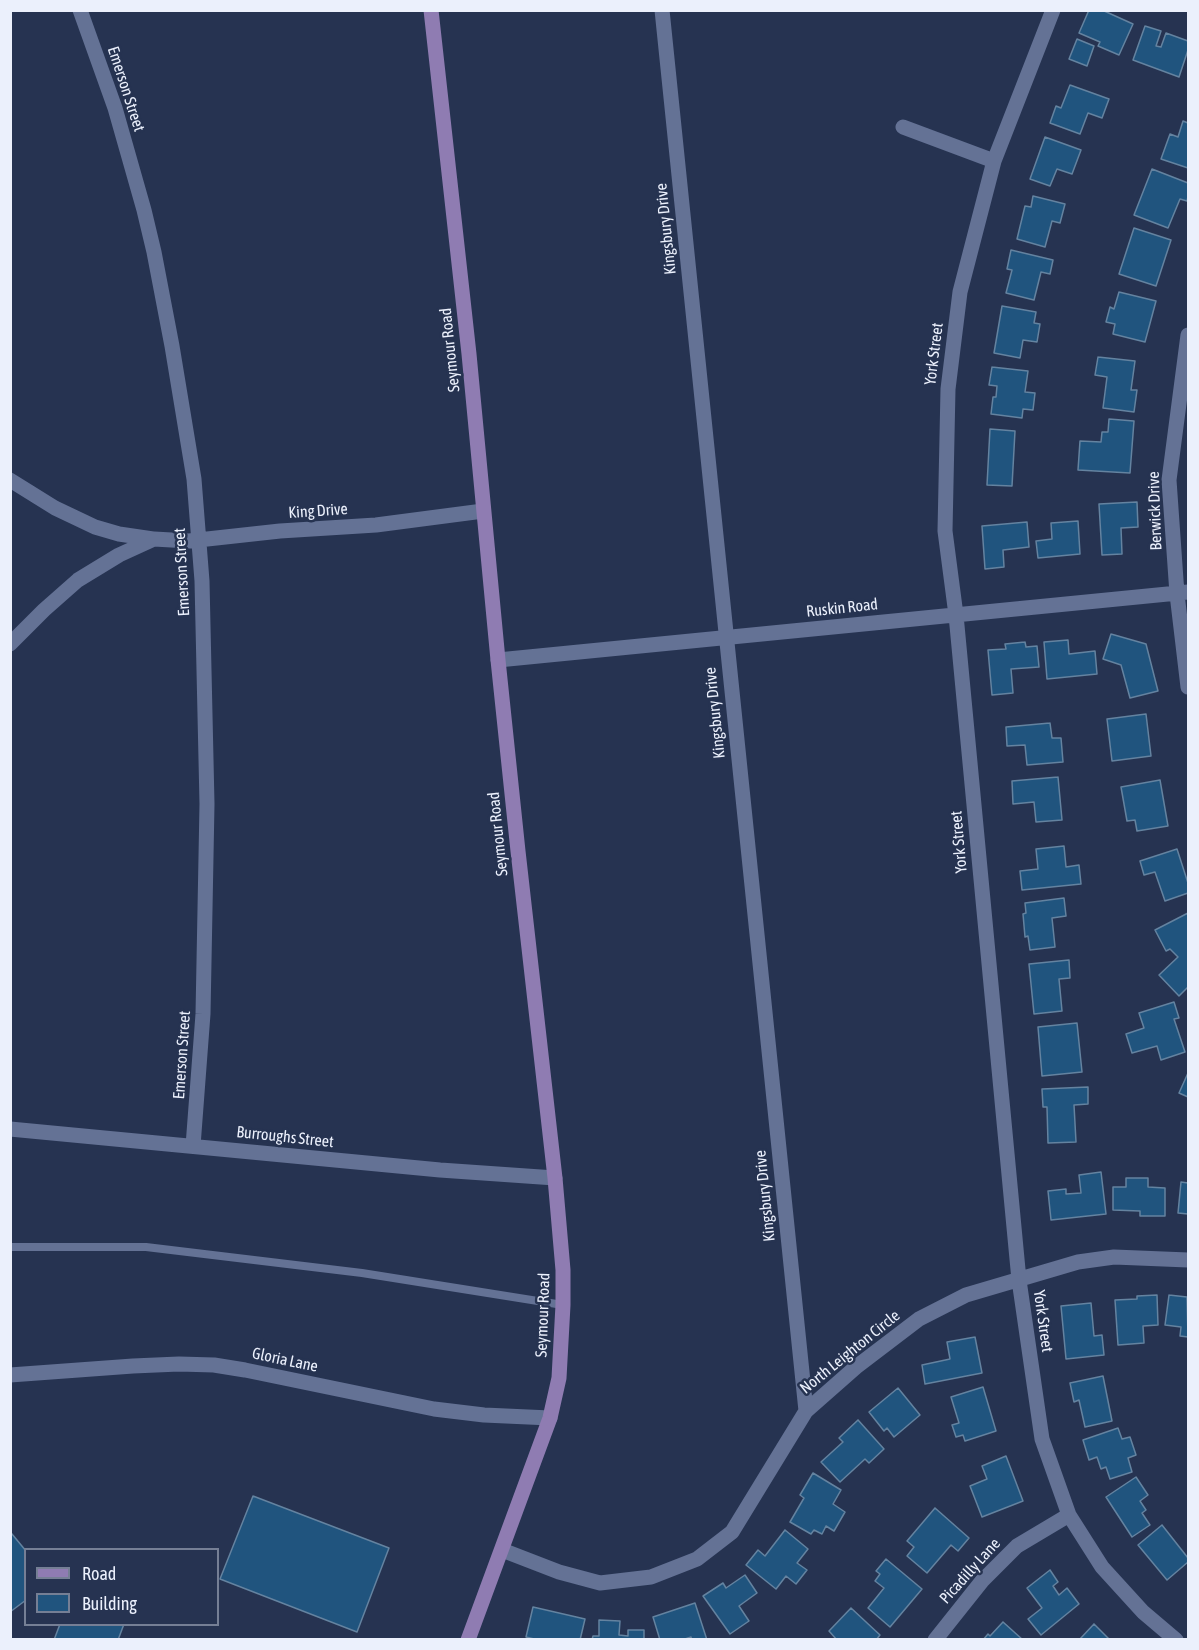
<!DOCTYPE html>
<style>
body{margin:0}
#map{position:relative;width:1199px;height:1650px;overflow:hidden;background:#263351;font-family:"Asap Condensed",sans-serif}
canvas{display:block}
.frame{position:absolute;inset:0;border:12px solid #ebf0fc;pointer-events:none}
.legend{position:absolute;left:24px;top:1548px;width:195px;height:78px;box-sizing:border-box;background:#263351;border:2px solid #757f95;margin:0;padding:8px 10px;list-style:none;font-size:18px;color:#ebf0fc}
.legend li{display:flex;align-items:center;gap:12px;height:30px}
.legend b{width:30px;border:2px solid #757f95}
</style>
<div id="map">
<canvas width="1199" height="1650"></canvas>
<div class="frame"></div>
<ul class="legend">
<li><b style="height:8px;background:#8f7cb2"></b>Road</li>
<li><b style="height:16px;background:#20547e"></b>Building</li>
</ul>
</div>
<script>
const c = document.querySelector('canvas').getContext('2d');
c.lineJoin = 'round';
function paint(path, color) {
  c.fillStyle = color;
  c.fill(path, 'evenodd');
}
function shape(rows) {
  const path = new Path2D();
  for (const r of rows) {
    path.moveTo(r[0], r[1]);
    for (let i = 2; i < r.length; i += 2) path.lineTo(r[i], r[i + 1]);
  }
  return path;
}
function strokePath(path, color, width, dash) {
  c.strokeStyle = color;
  c.lineWidth = width;
  c.lineCap = dash ? 'butt' : 'round';
  c.setLineDash(dash || []);
  c.stroke(path);
}
function drawText(font, color, halo, rows, align = 'center') {
  c.font = font + ' "Asap Condensed",sans-serif';
  c.lineWidth = 5;
  c.setLineDash([]);
  c.textBaseline = 'middle';
  c.strokeStyle = halo;
  c.fillStyle = color;
  for (const [text, x, y, turn = 0] of rows) {
    c.save();
    c.translate(x, y);
    c.rotate((+turn || 0) * Math.PI / 180);
    c.textAlign = isNaN(turn) ? turn : align;
    if (halo) c.strokeText(text, 0, 0);
    c.fillText(text, 0, 0);
    c.restore();
  }
}
const building = shape([
 [1089,10,1102,10,1133,24,1119,55,1098,46,1100,42,1079,33,1089,10],
 [1145,26,1161,31,1156,46,1161,47,1166,33,1188,41,1188,50,1179,77,1133,60,1145,26],
 [1077,39,1094,46,1087,66,1069,59,1077,39],
 [1070,85,1109,99,1102,118,1088,113,1080,134,1050,123,1056,106,1061,108,1070,85],
 [1183,121,1188,123,1188,168,1161,159,1170,134,1178,137,1183,121],
 [1045,137,1081,150,1072,174,1057,169,1050,186,1030,179,1045,137],
 [1152,169,1188,183,1188,197,1187,201,1180,199,1168,228,1134,215,1152,169],
 [1033,196,1065,204,1060,223,1052,221,1045,247,1017,239,1025,206,1031,207,1033,196],
 [1134,228,1171,240,1156,286,1119,274,1134,228],
 [1011,250,1053,260,1050,274,1041,272,1034,300,1006,293,1012,270,1007,269,1011,250],
 [1119,292,1156,301,1145,342,1113,334,1115,324,1106,322,1110,307,1114,309,1119,292],
 [1002,306,1036,312,1034,323,1040,324,1037,342,1023,340,1020,358,994,353,1002,306],
 [1098,357,1135,361,1131,390,1137,390,1134,412,1103,408,1107,377,1095,375,1098,357],
 [992,367,1028,371,1025,392,1035,393,1033,410,1023,409,1022,418,991,414,993,397,996,397,997,386,989,385,992,367],
 [1109,419,1134,421,1130,473,1078,470,1080,441,1101,442,1102,432,1108,432,1109,419],
 [990,429,1015,431,1012,486,987,485,990,429],
 [1137,502,1138,527,1121,528,1122,554,1102,555,1099,504,1137,502],
 [1078,521,1080,554,1038,558,1036,541,1052,539,1051,523,1078,521],
 [1027,522,1029,547,1003,550,1004,567,985,569,982,526,1027,522],
 [1111,634,1146,644,1158,691,1130,698,1121,665,1103,659,1111,634],
 [1068,640,1069,654,1095,651,1097,674,1047,679,1044,642,1068,640],
 [1025,642,1026,647,1037,646,1039,667,1011,669,1013,693,992,695,988,650,1006,649,1005,644,1025,642],
 [1146,714,1151,756,1112,761,1107,719,1146,714],
 [1050,723,1052,738,1061,738,1063,762,1027,765,1025,745,1007,746,1006,727,1050,723],
 [1058,777,1062,820,1036,822,1034,802,1013,804,1012,781,1058,777],
 [1160,780,1168,826,1137,831,1135,820,1127,821,1121,787,1160,780],
 [1064,846,1066,867,1079,865,1081,884,1022,890,1020,871,1038,869,1036,849,1064,846],
 [1177,849,1188,883,1188,893,1165,901,1155,872,1144,875,1140,861,1177,849],
 [1064,898,1066,916,1052,918,1055,947,1030,950,1028,936,1025,937,1023,914,1026,913,1025,903,1064,898],
 [1188,913,1188,987,1179,996,1159,975,1178,957,1170,949,1166,951,1155,930,1188,913],
 [1069,960,1070,978,1059,979,1062,1011,1034,1014,1029,964,1069,960],
 [1174,1002,1179,1018,1174,1019,1185,1052,1161,1060,1157,1046,1132,1053,1126,1034,1144,1028,1139,1013,1174,1002],
 [1077,1023,1082,1072,1042,1076,1038,1027,1077,1023],
 [1188,1073,1188,1097,1179,1093,1188,1073],
 [1088,1087,1088,1104,1074,1105,1076,1142,1048,1143,1047,1107,1043,1107,1042,1089,1088,1087],
 [1101,1172,1106,1214,1051,1220,1048,1191,1066,1189,1066,1194,1081,1193,1079,1175,1101,1172],
 [1126,1178,1148,1178,1148,1187,1165,1188,1165,1216,1140,1216,1140,1211,1113,1210,1113,1187,1126,1187,1126,1178],
 [1181,1182,1188,1183,1188,1214,1178,1213,1181,1182],
 [1157,1295,1158,1325,1143,1326,1144,1343,1118,1345,1115,1300,1137,1299,1137,1296,1157,1295],
 [1169,1295,1187,1297,1188,1337,1180,1336,1181,1327,1165,1325,1169,1295],
 [1091,1303,1094,1336,1102,1335,1104,1355,1066,1359,1061,1306,1091,1303],
 [975,1337,982,1373,925,1384,922,1365,950,1359,947,1342,975,1337],
 [1103,1376,1112,1421,1085,1427,1079,1400,1074,1402,1070,1383,1103,1376],
 [983,1387,996,1431,965,1441,963,1435,956,1437,952,1425,959,1423,951,1397,983,1387],
 [898,1388,920,1415,894,1437,887,1428,884,1431,869,1412,898,1388],
 [858,1420,884,1449,869,1463,865,1459,840,1482,821,1462,843,1442,839,1438,858,1420],
 [1118,1428,1122,1439,1130,1437,1136,1455,1128,1458,1132,1472,1110,1479,1106,1467,1101,1469,1097,1457,1089,1460,1083,1440,1118,1428],
 [1006,1456,1023,1501,982,1517,970,1486,987,1479,982,1466,1006,1456],
 [813,1473,841,1490,833,1504,845,1512,834,1531,826,1526,822,1534,814,1530,811,1534,790,1522,804,1498,800,1495,813,1473],
 [1136,1477,1148,1495,1140,1501,1146,1510,1142,1513,1150,1525,1132,1537,1106,1497,1136,1477],
 [253,1496,389,1548,357,1632,220,1579,253,1496],
 [935,1508,969,1538,958,1551,951,1545,927,1573,907,1556,914,1547,907,1541,935,1508],
 [1162,1525,1188,1558,1188,1562,1167,1580,1138,1545,1162,1525],
 [785,1530,808,1549,797,1563,807,1570,796,1584,786,1576,776,1589,746,1565,758,1550,765,1556,785,1530],
 [12,1534,26,1551,26,1600,10,1612,10,1536,12,1534],
 [886,1559,922,1589,890,1627,868,1608,884,1588,875,1581,880,1574,876,1571,886,1559],
 [1050,1570,1058,1582,1053,1586,1059,1595,1067,1588,1079,1604,1041,1635,1028,1619,1042,1608,1027,1588,1050,1570],
 [745,1575,757,1593,739,1606,749,1621,730,1634,703,1596,723,1583,726,1588,745,1575],
 [695,1603,707,1640,692,1640,691,1637,682,1640,660,1640,653,1617,695,1603],
 [533,1607,585,1619,580,1640,538,1640,526,1637,533,1607],
 [851,1608,880,1635,876,1640,837,1640,829,1631,851,1608],
 [599,1620,620,1621,619,1635,628,1636,628,1630,644,1630,644,1640,592,1640,593,1636,599,1636,599,1620],
 [1003,1622,1023,1640,983,1640,988,1634,990,1636,1003,1622],
 [60,1624,124,1624,118,1640,54,1640,60,1624],
 [1094,1624,1110,1640,1079,1640,1094,1624]
]);
const lane = shape([
 [10,1247,146,1247,362,1273,563,1305]
]);
const street = shape([
 [80,10,115,108,144,210,154,252,172,346,194,479,202,581,207,804,203,1014,193,1146],
 [662,10,806,1411],
 [1053,10,994,161,960,292,948,389,945,531,956,615,1019,1280,1042,1439,1069,1515,1102,1567,1143,1612,1176,1640],
 [903,127,994,161],
 [1188,335,1169,480,1177,594,1188,687],
 [10,480,55,508,95,527,119,534,153,539],
 [10,644,44,610,78,580,119,555,154,539,189,541,280,531,376,525,483,511],
 [498,660,1188,592],
 [10,1129,440,1170,555,1178],
 [10,1375,133,1366,179,1364,214,1365,245,1370,434,1409,484,1415,550,1418],
 [502,1550,559,1572,600,1583,651,1577,697,1559,732,1532,806,1411,856,1367,919,1319,966,1295,1078,1262,1114,1257,1188,1260],
 [935,1640,982,1581,1017,1546,1069,1515]
]);
const secondary = shape([
 [431,10,469,354,498,660,518,851,555,1178,563,1270,563,1305,559,1378,550,1418,468,1640]
]);
const streetNames = [
 ["Emerson Street",126,89,72],
 ["Kingsbury Drive",666,229,-96],
 ["Seymour Road",450,350,-96],
 ["York Street",934,354,-83],
 ["King Drive",318,511,-4],
 ["Berwick Drive",1155,511,-92],
 ["Emerson Street",182,572,-93],
 ["Ruskin Road",842,608,-6],
 ["Kingsbury Drive",715,713,-96],
 ["Seymour Road",498,834,-96],
 ["York Street",959,842,-95],
 ["Emerson Street",182,1055,-86],
 ["Burroughs Street",285,1137,6],
 ["Kingsbury Drive",765,1196,-96],
 ["Seymour Road",543,1315,-88],
 ["York Street",1043,1321,82],
 ["North Leighton Circle",850,1352,-39],
 ["Gloria Lane",285,1360,12],
 ["Picadilly Lane",970,1571,-48]
];
paint(building, '#20547e');
strokePath(building, '#6483a0', 1.5);
strokePath(lane, '#647295', 8);
strokePath(street, '#647295', 15);
strokePath(secondary, '#8f7cb2', 15);
drawText('16px', '#ebf0fc', '#263351', streetNames);
</script>
